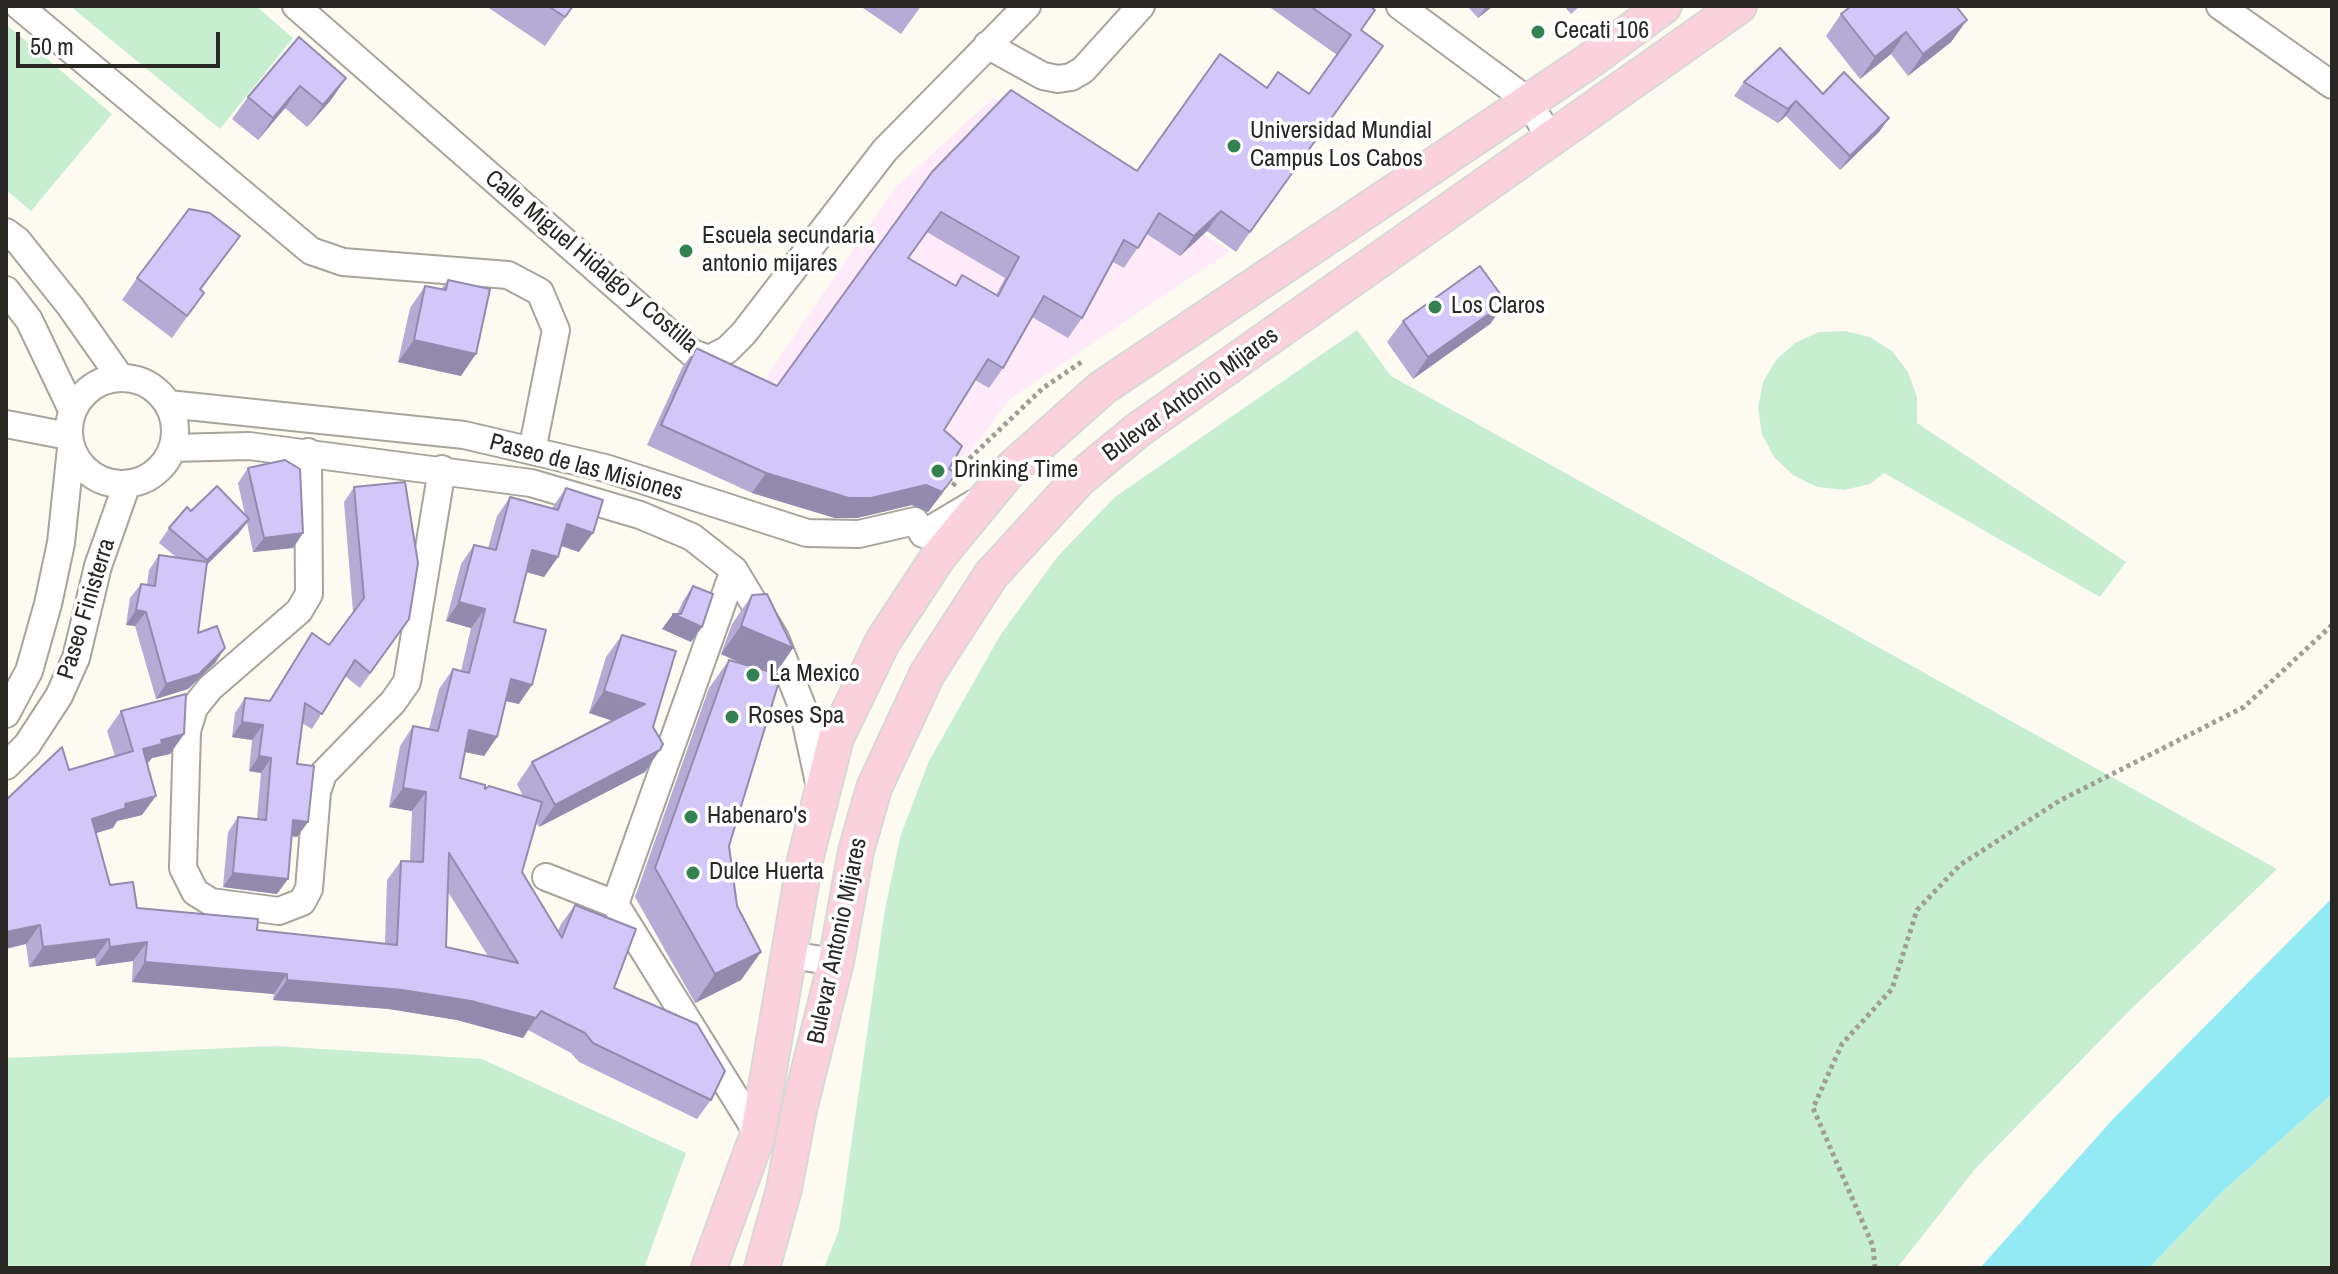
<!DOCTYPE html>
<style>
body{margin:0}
#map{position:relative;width:2338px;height:1274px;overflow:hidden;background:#fdfbf1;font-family:"Archivo Narrow",sans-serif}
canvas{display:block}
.frame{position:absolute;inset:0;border:8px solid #282724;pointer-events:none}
.scale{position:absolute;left:16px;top:32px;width:204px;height:36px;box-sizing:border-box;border:4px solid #282724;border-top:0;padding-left:10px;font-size:24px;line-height:28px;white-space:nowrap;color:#282724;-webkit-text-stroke:6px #fff;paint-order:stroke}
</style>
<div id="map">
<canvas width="2338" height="1274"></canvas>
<div class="frame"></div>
<div class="scale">50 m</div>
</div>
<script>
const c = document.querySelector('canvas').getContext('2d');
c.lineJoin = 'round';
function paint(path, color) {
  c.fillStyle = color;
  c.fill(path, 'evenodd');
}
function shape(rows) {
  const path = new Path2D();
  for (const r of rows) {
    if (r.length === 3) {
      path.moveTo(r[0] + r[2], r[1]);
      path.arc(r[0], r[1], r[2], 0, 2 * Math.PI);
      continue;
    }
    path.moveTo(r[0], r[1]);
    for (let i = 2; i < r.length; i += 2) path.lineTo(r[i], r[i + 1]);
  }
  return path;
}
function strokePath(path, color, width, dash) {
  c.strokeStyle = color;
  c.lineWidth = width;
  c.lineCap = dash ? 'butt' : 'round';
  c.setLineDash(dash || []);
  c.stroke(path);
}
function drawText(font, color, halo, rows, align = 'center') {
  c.font = font + ' "Archivo Narrow",sans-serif';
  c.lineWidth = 7;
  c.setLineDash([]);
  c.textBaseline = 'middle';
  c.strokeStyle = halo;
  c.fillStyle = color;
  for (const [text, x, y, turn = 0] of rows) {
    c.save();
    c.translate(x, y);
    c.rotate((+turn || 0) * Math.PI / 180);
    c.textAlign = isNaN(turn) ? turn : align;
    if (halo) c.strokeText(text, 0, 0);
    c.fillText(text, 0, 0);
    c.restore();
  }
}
const commercial = shape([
 [993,98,1230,251,1010,399,943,488,757,391,894,189]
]);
const green = shape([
 [70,6,256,6,293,38,220,129],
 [6,24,112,114,31,211,6,190],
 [1357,330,1391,376,2277,869,2128,1012,1975,1169,1897,1268,824,1268,839,1230,884,915,900,837,929,761,1001,634,1058,556,1115,497],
 [1845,331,1870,337,1892,351,1908,372,1917,397,1917,423,2126,562,2100,597,1884,473,1870,484,1844,490,1817,487,1793,475,1774,457,1762,434,1758,408,1763,382,1776,360,1795,343,1819,332],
 [274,1046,482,1059,686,1153,644,1268,6,1268,6,1058],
 [2332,1094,2332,1268,2149,1268,2223,1191]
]);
const water = shape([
 [2332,898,2332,1094,2223,1191,2149,1268,1980,1268,2113,1119]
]);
const path = shape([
 [953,486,970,458,1043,388,1083,361],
 [1875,1268,1873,1246,1813,1108,1842,1044,1892,989,1917,910,1960,865,2059,801,2244,707,2332,625]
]);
const minor = shape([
 [19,6,311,251,343,262,508,275,540,292,556,330,532,451],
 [296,6,692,353,709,359,727,350,744,333,885,150,1027,6],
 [1400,6,1527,100,1551,139],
 [2220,6,2332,85],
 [987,45,1043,76,1058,79,1071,77,1083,70,1141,6],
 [6,232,18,241,70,306,120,377],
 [6,290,29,320,72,410],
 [122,431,53],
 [168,404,464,435,605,468,807,533,859,534,915,521,923,534,975,503],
 [6,424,68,436],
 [172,448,249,446,531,483,640,515,692,537,734,570,775,638,803,709,820,787],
 [308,452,309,594,299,611,210,688,194,708,187,731,183,868,195,892,211,902,279,911,302,902,309,889,317,792,323,774,393,702,407,682,442,469],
 [734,570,615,904,758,1134],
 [6,714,29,671,48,604,61,543,71,448],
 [6,766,27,745,59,696,76,658,98,566,127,484],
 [546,877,615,904],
 [789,955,836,962]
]);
const major = shape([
 [709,1268,758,1134,805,860,836,738,883,641,938,557,1009,471,1102,388,1592,59,1664,6],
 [762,1268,784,1189,799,1110,836,962,856,851,874,788,927,674,991,575,1080,478,1138,430,1739,6]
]);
const wall = shape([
 [486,6,573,6,545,46],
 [860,6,921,6,901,34],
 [1268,6,1370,6,1361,30,1383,46,1236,252,1207,231,1180,256,1147,234,1124,268,1113,262,1082,318,1068,338,1032,317,1003,368,989,388,975,380,944,430,949,469,943,493,928,512,912,505,857,518,835,518,752,493,647,445,682,368,696,348,777,386,932,172,1137,171,1267,88,1309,94,1337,55],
 [927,232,1005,278,996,295,962,275,955,286,908,258],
 [1467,6,1493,6,1478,18],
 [1564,6,1580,6,1571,14],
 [1841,14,1967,20,1951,42,1908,76,1891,54,1860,79,1826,36],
 [346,78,331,100,307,127,285,108,258,140,232,119,248,97],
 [1744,82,1823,94,1889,118,1879,132,1840,170,1786,116,1778,123,1734,96],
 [240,236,201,290,204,293,172,338,122,300,137,278],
 [448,280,461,376,398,362,410,308,425,286,441,289],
 [1506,302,1490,324,1413,379,1387,342,1403,321],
 [248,468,303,533,293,548,253,552,247,523,238,534,207,565,198,633,225,648,215,663,188,689,156,699,135,626,126,625,130,598,141,584,147,585,149,570,159,555,176,557,159,543,169,528,191,511,245,515,238,483],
 [354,487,409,619,360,688,345,676,312,729,302,723,297,764,308,822,297,837,291,836,277,894,223,887,228,832,238,817,257,819,261,773,249,771,252,740,232,737,235,713,245,698,269,701,312,633,329,645,353,612,344,502],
 [566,488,579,552,561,546,558,557,544,577,527,572,514,622,519,704,506,701,497,737,484,756,465,752,460,778,485,789,523,796,517,784,532,762,613,721,589,713,606,657,622,635,653,727,645,772,539,827,536,822,522,872,558,931,561,924,575,905,614,988,711,1100,697,1119,579,1062,571,1053,528,1030,523,1038,457,1020,389,1009,273,1000,274,994,132,982,133,961,96,966,95,958,29,967,26,944,69,770,115,756,107,731,121,711,184,734,170,754,152,758,147,764,142,815,117,821,113,828,95,833,110,885,137,908,257,930,385,943,387,880,401,861,410,861,412,811,389,807,400,746,413,726,429,729,439,689,453,669,461,671,471,628,446,621,461,564,474,545,488,548,497,516,510,497,552,508],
 [448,892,488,956,446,947],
 [693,586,702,627,691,642,662,629,673,614,677,614,683,601],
 [752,595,793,648,775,674,729,846,737,906,761,952,741,980,695,1003,635,897,709,688,729,660,742,664,721,654,732,624]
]);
const shadedWall = shape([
 [1487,6,1493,6,1478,18],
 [1967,20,1951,42,1908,76,1923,54],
 [1906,32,1891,54,1860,79,1875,57],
 [346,78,331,100,307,127,323,105],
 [300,86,285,108,258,140,273,118],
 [1796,101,1786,116,1778,123,1788,109],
 [1889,118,1879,132,1840,170,1850,156],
 [1221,211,1207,231,1180,256,1194,236],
 [1506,302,1490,324,1413,379,1428,357],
 [414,340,476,354,461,376,398,362],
 [766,473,957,473,928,512,912,505,857,518,835,518,752,493],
 [249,519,238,534,196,575,207,560],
 [567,524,593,533,579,552,553,543],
 [303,533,293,548,253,552,264,538],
 [532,550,558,557,544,577,519,570],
 [459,602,485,609,471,628,446,621],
 [136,610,146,612,135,626,126,625],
 [673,614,702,627,691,642,662,629],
 [741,626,793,648,773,677,721,654],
 [225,648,215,663,188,689,156,699,166,684],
 [511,679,532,685,519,704,497,699],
 [604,691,645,704,629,726,589,713],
 [242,722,263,725,252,740,232,737],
 [469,730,497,737,484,756,455,750],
 [184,734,170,754,152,758,148,763,130,769,143,749,161,740],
 [660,750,645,772,539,827,555,805],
 [259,756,271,758,261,773,249,771],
 [403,788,426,792,412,811,389,807],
 [156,796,142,815,117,821,113,828,78,839,92,819,125,804],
 [293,820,308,822,297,837,282,835],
 [233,873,288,879,277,894,223,887],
 [40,925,26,944,6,949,6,932],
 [109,939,95,958,29,967,43,947],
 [147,942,133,961,96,966,110,947],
 [761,952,741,980,695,1003,715,974],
 [145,962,287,974,274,994,132,982],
 [287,980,402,990,471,1001,536,1018,523,1038,457,1020,389,1009,273,1000]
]);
const building = shape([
 [548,6,573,6,565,17,548,6],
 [1310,6,1370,6,1375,10,1361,30,1383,46,1250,232,1221,211,1194,236,1159,213,1138,248,1124,240,1082,318,1044,296,1003,368,988,359,944,430,962,446,949,469,957,473,942,492,926,485,871,498,849,498,766,473,661,425,696,348,777,386,932,172,1011,90,1137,171,1220,54,1267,88,1278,72,1309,94,1351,35,1310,6],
 [941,212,1019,257,998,296,962,275,956,286,908,258,941,212],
 [1851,6,1956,6,1967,20,1923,54,1906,32,1875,57,1841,14,1851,6],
 [299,37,346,78,323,105,300,86,273,118,248,97,299,37],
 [1780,48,1823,94,1844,72,1889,118,1850,156,1796,101,1788,109,1744,82,1780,48],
 [189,209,210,213,240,236,200,289,204,293,187,316,137,278,189,209],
 [1480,266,1506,302,1428,357,1403,321,1480,266],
 [448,280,490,289,476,354,414,340,425,286,446,290,448,280],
 [285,460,300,469,303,533,264,538,248,468,285,460],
 [405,482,418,563,409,619,370,673,355,660,322,714,305,703,297,764,314,766,308,822,293,820,288,879,233,873,238,817,266,820,271,758,259,756,263,725,242,722,245,698,270,701,312,633,329,645,364,598,354,487,405,482],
 [217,486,249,519,207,560,169,528,187,507,191,511,217,486],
 [566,488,603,500,593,533,567,524,558,557,532,550,514,622,546,630,532,685,511,679,497,737,469,730,460,778,485,785,485,789,489,786,542,802,522,872,562,938,575,905,636,929,614,988,697,1024,725,1071,711,1100,593,1043,585,1033,541,1011,536,1018,471,1001,402,990,287,980,287,974,145,962,147,942,110,947,109,939,43,947,40,925,6,932,6,800,62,747,69,770,133,751,121,711,186,694,184,734,161,740,162,744,143,749,156,796,125,804,126,808,92,819,110,885,133,882,137,908,258,919,257,930,397,945,401,861,423,862,426,792,403,788,413,726,438,731,453,669,469,673,485,609,459,602,474,545,496,550,510,497,558,510,566,488],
 [449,853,518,963,446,947,449,853],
 [159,555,207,562,198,633,217,626,225,648,199,674,166,684,146,612,136,610,141,584,155,586,159,555],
 [693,586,713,594,702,627,673,614,681,614,693,586],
 [767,594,793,648,741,626,752,595,767,594],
 [622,635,676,651,653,727,663,744,660,750,555,805,532,762,645,704,604,691,622,635],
 [729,660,781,675,729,846,737,906,761,952,715,974,655,868,729,660]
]);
const markers = [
 [1538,32,8,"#348252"],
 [1234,146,8,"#348252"],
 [686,251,8,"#348252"],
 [1435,307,8,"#348252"],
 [938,471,8,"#348252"],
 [753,675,8,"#348252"],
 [732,717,8,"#348252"],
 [691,817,8,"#348252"],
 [693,873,8,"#348252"]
];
const poiNames = [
 ["Cecati 106",1554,32],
 ["Universidad Mundial",1250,132],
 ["Campus Los Cabos",1250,160],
 ["Escuela secundaria",702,237],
 ["antonio mijares",702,265],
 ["Los Claros",1451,307],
 ["Drinking Time",954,471],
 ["La Mexico",769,675],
 ["Roses Spa",748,717],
 ["Habenaro's",707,817],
 ["Dulce Huerta",709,873]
];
const streetNames = [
 ["Calle Miguel Hidalgo y Costilla",591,262,40],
 ["Bulevar Antonio Mijares",1191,395,-36],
 ["Paseo de las Misiones",586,468,15],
 ["Paseo Finisterra",87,609,-73],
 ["Bulevar Antonio Mijares",838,941,-78]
];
paint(commercial, '#feeaf9');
paint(green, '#c8eed2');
paint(water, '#93eaf5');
strokePath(minor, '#a6a49b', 30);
strokePath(major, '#d8d8d8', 38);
strokePath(path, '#9e9d96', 5, [4, 4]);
strokePath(minor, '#fff', 26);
strokePath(major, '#fad1dd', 34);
paint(wall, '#b5abd5');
paint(shadedWall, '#938bae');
paint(building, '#d2c7f8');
strokePath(building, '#938bae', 2);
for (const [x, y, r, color] of markers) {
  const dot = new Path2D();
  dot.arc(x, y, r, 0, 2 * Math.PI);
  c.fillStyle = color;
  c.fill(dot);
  strokePath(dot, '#fff', 3);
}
drawText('24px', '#282724', '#fff', poiNames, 'left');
drawText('24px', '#282724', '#fff', streetNames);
</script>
